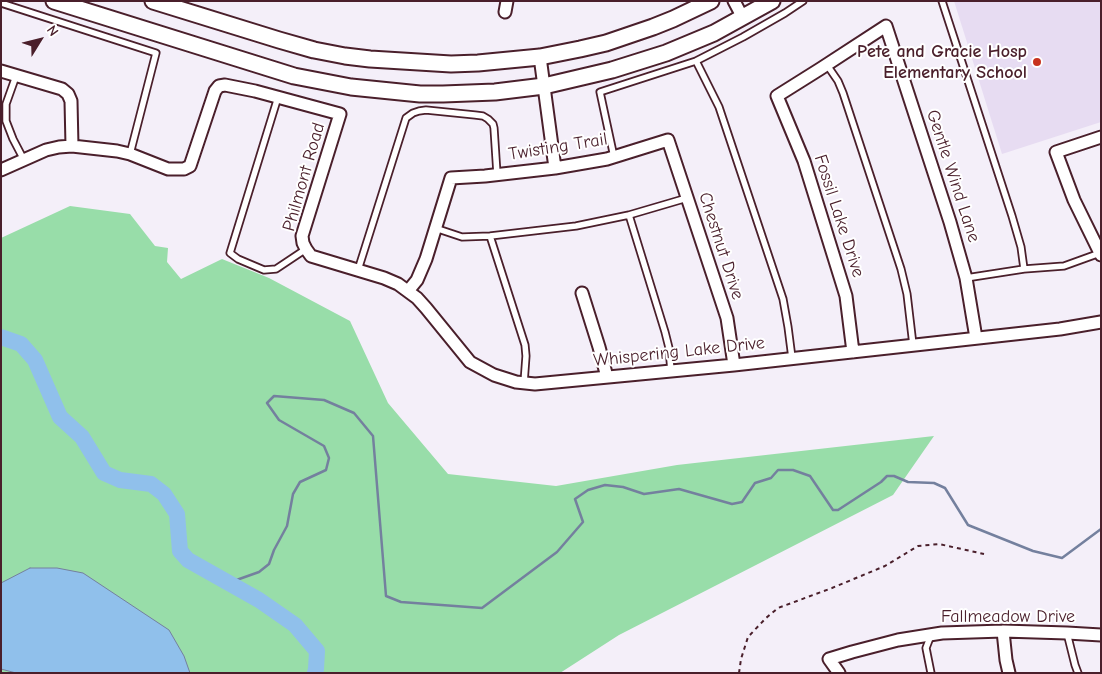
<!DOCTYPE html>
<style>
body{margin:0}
#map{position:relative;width:1102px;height:674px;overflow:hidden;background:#f4eff9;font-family:"Comic Neue",sans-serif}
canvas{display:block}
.frame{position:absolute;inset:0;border:2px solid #4a1f2b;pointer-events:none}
.north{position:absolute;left:15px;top:15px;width:50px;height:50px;-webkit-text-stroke:4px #fff;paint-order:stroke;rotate:54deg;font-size:14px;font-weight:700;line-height:20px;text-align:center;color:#4a1f2b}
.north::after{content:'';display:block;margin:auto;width:18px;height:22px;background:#4a1f2b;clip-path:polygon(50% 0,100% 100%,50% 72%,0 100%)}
</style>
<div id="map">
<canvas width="1102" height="674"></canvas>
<div class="frame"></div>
<div class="north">N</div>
</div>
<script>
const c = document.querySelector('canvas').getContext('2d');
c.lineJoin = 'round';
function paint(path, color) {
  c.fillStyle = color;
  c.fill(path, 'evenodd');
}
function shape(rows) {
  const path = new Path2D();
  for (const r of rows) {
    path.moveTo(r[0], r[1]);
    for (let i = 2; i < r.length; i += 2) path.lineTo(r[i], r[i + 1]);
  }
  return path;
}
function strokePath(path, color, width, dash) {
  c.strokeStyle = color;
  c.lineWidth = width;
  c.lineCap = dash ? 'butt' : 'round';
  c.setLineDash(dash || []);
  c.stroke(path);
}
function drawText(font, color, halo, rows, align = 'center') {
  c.font = font + ' "Comic Neue",sans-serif';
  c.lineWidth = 4;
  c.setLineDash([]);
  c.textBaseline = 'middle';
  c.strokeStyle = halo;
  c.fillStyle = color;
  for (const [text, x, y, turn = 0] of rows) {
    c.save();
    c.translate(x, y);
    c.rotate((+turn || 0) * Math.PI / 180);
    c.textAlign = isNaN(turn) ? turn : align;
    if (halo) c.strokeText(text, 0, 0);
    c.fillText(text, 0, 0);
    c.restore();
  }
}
const built = shape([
 [954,1,1101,1,1101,122,1002,154]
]);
const green = shape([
 [70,206,130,214,155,246,168,248,167,262,181,279,222,259,269,278,350,321,388,403,448,474,556,486,677,465,934,436,893,495,619,635,560,673,1,673,1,238]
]);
const water = shape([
 [30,568,57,568,83,573,169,630,184,656,190,673,16,673,1,669,1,583,30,568]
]);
const stream = shape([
 [228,583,259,572,269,564,274,550,287,526,293,494,300,482,326,470,329,458,324,446,279,420,267,403,274,396,324,400,354,413,373,436,386,596,401,602,482,608,557,552,583,522,575,499,588,490,605,485,623,487,644,494,679,489,732,504,742,502,755,483,771,478,778,470,793,470,810,476,833,510,838,510,881,482,887,476,894,476,908,482,934,483,945,488,968,525,1033,551,1062,558,1101,529]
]);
const river = shape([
 [1,337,21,344,35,360,60,417,82,437,104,473,120,480,151,484,164,494,177,514,180,551,188,560,259,600,295,625,317,651,316,669,315,673]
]);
const path = shape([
 [739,673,741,659,748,637,766,618,778,608,832,588,885,566,918,546,939,544,984,554]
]);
const lane = shape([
 [942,1,1012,216,1021,247,1024,269],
 [1,3,156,53,130,154],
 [696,61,719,107,783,299,788,327,792,358],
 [827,65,838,81,843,93,901,269,907,294,913,345],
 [16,76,6,104,6,121,13,139,24,160],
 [278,97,230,253,238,259,264,270,276,269,306,249],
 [614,157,600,92,696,61,743,37,785,13,803,1],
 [629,215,665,332,669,348,671,371],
 [435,228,462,237,490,236,576,226,629,215,687,198],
 [490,236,525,345,526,356,524,383],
 [358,270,406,118,413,113,419,111,426,110,475,115,483,116,488,119,493,124,494,128,497,174],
 [966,278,1024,269,1064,266,1100,253],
 [1067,633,1075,665,1078,673],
 [931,673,926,648,931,635]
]);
const street = shape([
 [734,1,743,18],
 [505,12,507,1],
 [540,57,555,168],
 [1,71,62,89,68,94,71,101,72,146],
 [1101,137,1056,152,1074,200,1101,255],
 [1,170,46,150,59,147,72,146,117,151,130,154,168,169,184,169,190,166,215,91,219,86,225,85,255,91,340,114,302,236,303,243,306,249,311,256,384,278,398,284,417,298,426,308,470,362,494,375,516,382,535,384,734,365,1060,329,1101,322],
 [408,291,417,280,426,259,451,178,485,176,555,168,607,159,668,140,727,318,734,365],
 [582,293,599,347,607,377],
 [853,352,846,296,804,161,777,96,820,69,886,26,950,222,966,278,976,338],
 [1003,631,1006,660,1009,673],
 [839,673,829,659,852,652,898,640,942,633,1003,631,1067,633,1101,635]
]);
const secondary = shape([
 [54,1,294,76,351,87,420,94,443,94,495,92,544,86,612,70,666,53,714,33,772,1],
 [153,1,279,40,314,50,345,56,370,59,451,64,478,63,540,57,580,49,606,43,653,27,673,19,711,1]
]);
const markers = [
 [1037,62,5,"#c8321e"]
];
const poiNames = [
 ["Pete and Gracie Hosp",1027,52],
 ["Elementary School",1027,73]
];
const streetNames = [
 ["Twisting Trail",558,147,-9],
 ["Gentle Wind Lane",953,176,72],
 ["Philmont Road",304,177,-74],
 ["Fossil Lake Drive",839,216,72],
 ["Chestnut Drive",721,246,72],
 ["Whispering Lake Drive",679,352,-6],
 ["Fallmeadow Drive",1008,617]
];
paint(built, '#e7dcf2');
paint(green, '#98dda9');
paint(water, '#90c0eb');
strokePath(water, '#74809e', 1);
strokePath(stream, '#74809e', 2.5);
strokePath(river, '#90c0eb', 16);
strokePath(lane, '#4a1f2b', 9);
strokePath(street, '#4a1f2b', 15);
strokePath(secondary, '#4a1f2b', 19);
strokePath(path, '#4a1f2b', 2, [4, 4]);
strokePath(lane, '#fff', 5.5);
strokePath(street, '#fff', 11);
strokePath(secondary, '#fff', 15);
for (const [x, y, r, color] of markers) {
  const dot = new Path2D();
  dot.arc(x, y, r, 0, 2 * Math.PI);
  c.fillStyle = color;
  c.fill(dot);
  strokePath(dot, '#fff', 2);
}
drawText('bold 18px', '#4a1f2b', '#fff', poiNames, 'right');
drawText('18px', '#4a1f2b', '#fff', streetNames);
</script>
